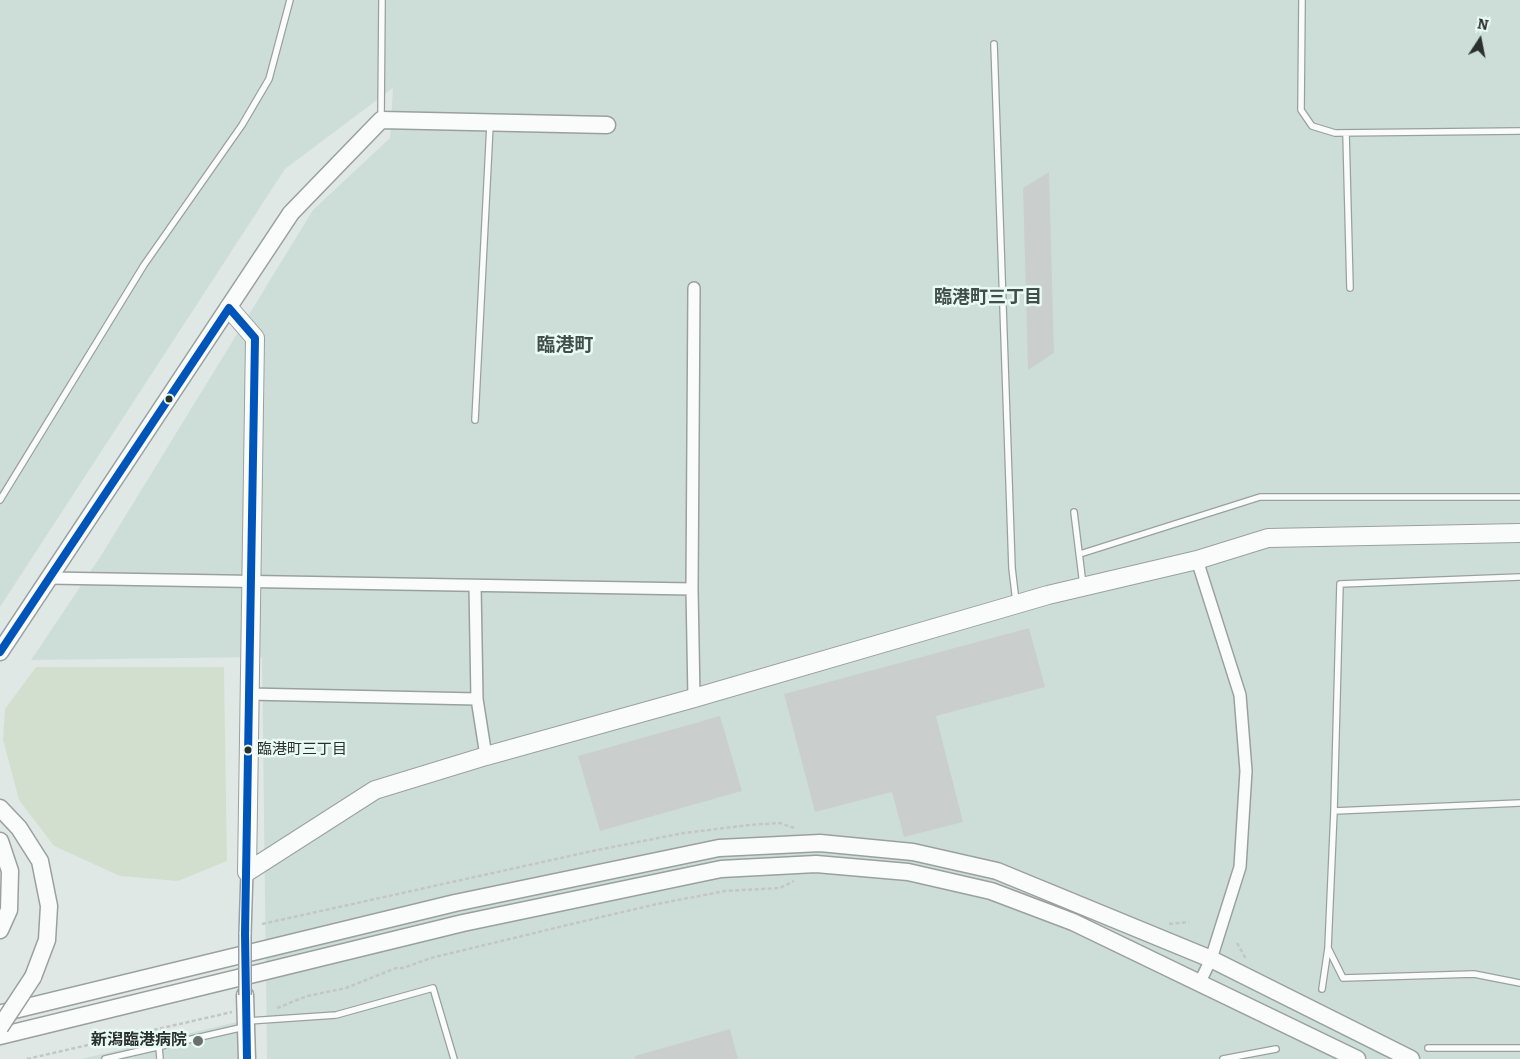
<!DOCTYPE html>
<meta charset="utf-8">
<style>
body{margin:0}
#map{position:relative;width:1520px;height:1059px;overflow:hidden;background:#e0e8e6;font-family:Bitter,serif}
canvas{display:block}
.north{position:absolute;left:1455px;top:15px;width:50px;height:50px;-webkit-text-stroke:4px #e9f9f4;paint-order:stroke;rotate:11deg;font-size:14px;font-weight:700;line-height:20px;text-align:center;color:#2a302e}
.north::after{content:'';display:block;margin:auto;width:18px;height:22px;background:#2a302e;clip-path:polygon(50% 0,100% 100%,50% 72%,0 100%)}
</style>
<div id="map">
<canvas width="1520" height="1059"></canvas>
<div class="north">N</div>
</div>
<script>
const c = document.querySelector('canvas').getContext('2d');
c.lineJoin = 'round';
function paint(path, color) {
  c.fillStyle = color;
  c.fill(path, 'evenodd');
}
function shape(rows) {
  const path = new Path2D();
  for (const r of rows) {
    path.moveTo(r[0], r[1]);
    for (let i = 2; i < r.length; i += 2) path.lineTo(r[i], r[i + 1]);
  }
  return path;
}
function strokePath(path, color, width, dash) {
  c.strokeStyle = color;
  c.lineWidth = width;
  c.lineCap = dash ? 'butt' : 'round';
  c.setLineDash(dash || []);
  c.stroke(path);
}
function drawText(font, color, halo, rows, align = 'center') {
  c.font = font + ' Bitter,"Noto Sans JP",serif';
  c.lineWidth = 5;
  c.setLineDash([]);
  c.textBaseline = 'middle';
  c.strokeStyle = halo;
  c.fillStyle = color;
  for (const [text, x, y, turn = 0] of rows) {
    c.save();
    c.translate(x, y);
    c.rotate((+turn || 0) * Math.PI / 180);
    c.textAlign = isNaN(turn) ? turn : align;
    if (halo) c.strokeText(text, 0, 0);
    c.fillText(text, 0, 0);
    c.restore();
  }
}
const built = shape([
 [0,0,1520,0,1520,1059,267,1059,262,657,31,660,102,554,313,210,390,138,393,88,285,169,0,607],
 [237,1022,238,1059,81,1059]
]);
const green = shape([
 [36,667,224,667,227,861,178,881,120,876,54,846,19,800,3,740,5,709]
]);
const building = shape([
 [1049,172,1054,353,1028,370,1023,188],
 [1029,628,1045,687,936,716,963,822,904,837,892,792,815,812,784,694],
 [720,716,742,791,600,831,578,756],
 [730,1029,738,1059,635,1059,635,1056]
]);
const path = shape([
 [262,924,597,850,684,833,749,825,780,823,794,828],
 [1169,924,1189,922],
 [1237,943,1246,959],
 [277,1008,307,996,346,988,396,968,403,968,431,958,580,922,657,904,725,891,780,888,794,881],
 [27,1059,232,1012]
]);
const lane = shape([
 [1302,0,1301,110,1312,126,1335,133,1520,131],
 [994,44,1012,568,1016,602],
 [381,118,382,0],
 [1346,133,1350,288],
 [475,420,490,125],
 [0,500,144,265,242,125,269,79,290,0],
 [1074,512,1083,585],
 [1080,554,1260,497,1520,497],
 [1334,811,1520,803],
 [1328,948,1343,978,1474,974,1520,983],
 [1322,989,1328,948,1334,811,1340,584,1520,577],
 [248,1021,336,1015,433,988,454,1059],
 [159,1047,160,1059],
 [1428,1048,1520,1048],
 [105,1059,244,1027],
 [1223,1059,1276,1049]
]);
const street = shape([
 [1197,560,1240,695,1246,771,1240,867,1211,959,1200,982],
 [49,578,692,589,694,288],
 [475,586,477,699,486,756],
 [692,589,694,698],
 [249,694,477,699],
 [245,934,247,872]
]);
const secondary = shape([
 [0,652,291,213,381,120,607,125],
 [0,808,19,828,40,861,49,906,47,940,33,977],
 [0,841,10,871,9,910,0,930],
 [245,995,247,1059],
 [2,1013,455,903,719,848,820,843,913,852,997,871,1211,959,1411,1059],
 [0,1036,463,923,721,869,816,864,908,872,991,891,1073,922,1357,1059]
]);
const primary = shape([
 [229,308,255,338,247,872],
 [247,872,375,790,486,756,694,698,1048,595,1197,560,1268,538,1520,533]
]);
const streetBridge = shape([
 [245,934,245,995]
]);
const secondaryBridge = shape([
 [0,1027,33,977]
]);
const bus1 = shape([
 [0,652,229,308,255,338,245,934,247,1059]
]);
const markers = [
 [169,399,4.5,"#2a302e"],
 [248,750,4.5,"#2a302e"],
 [198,1041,6,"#6a706e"]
];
const busNames = [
 ["臨港町三丁目",257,750]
];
const poiNames = [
 ["新潟臨港病院",187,1041]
];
const neighbourhoodNames = [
 ["臨港町三丁目",988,298]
];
const quarterNames = [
 ["臨港町",565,346]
];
paint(built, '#cdded9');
paint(green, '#d3dfce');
paint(building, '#cacfcd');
strokePath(lane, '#9aa09e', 8);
strokePath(street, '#9aa09e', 14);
strokePath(secondary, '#9aa09e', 19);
strokePath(primary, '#9aa09e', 20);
strokePath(path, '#c4c6c5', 2.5, [4, 2.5]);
strokePath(lane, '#fafcfb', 5.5);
strokePath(street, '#fafcfb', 11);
strokePath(secondary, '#fafcfb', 16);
strokePath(primary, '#fafcfb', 18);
strokePath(streetBridge, '#9aa09e', 14, []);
strokePath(secondaryBridge, '#9aa09e', 19, []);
strokePath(streetBridge, '#fafcfb', 11);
strokePath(secondaryBridge, '#fafcfb', 16);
strokePath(bus1, '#05b', 8);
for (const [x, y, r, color] of markers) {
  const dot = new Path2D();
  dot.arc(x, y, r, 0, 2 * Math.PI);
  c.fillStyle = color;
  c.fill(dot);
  strokePath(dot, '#e9f9f4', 2);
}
drawText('15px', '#2a302e', '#e9f9f4', busNames, 'left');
drawText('bold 16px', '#2a302e', '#e9f9f4', poiNames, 'right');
drawText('bold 18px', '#414e4a', '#e9f9f4', neighbourhoodNames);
drawText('bold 19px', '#414e4a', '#e9f9f4', quarterNames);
</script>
